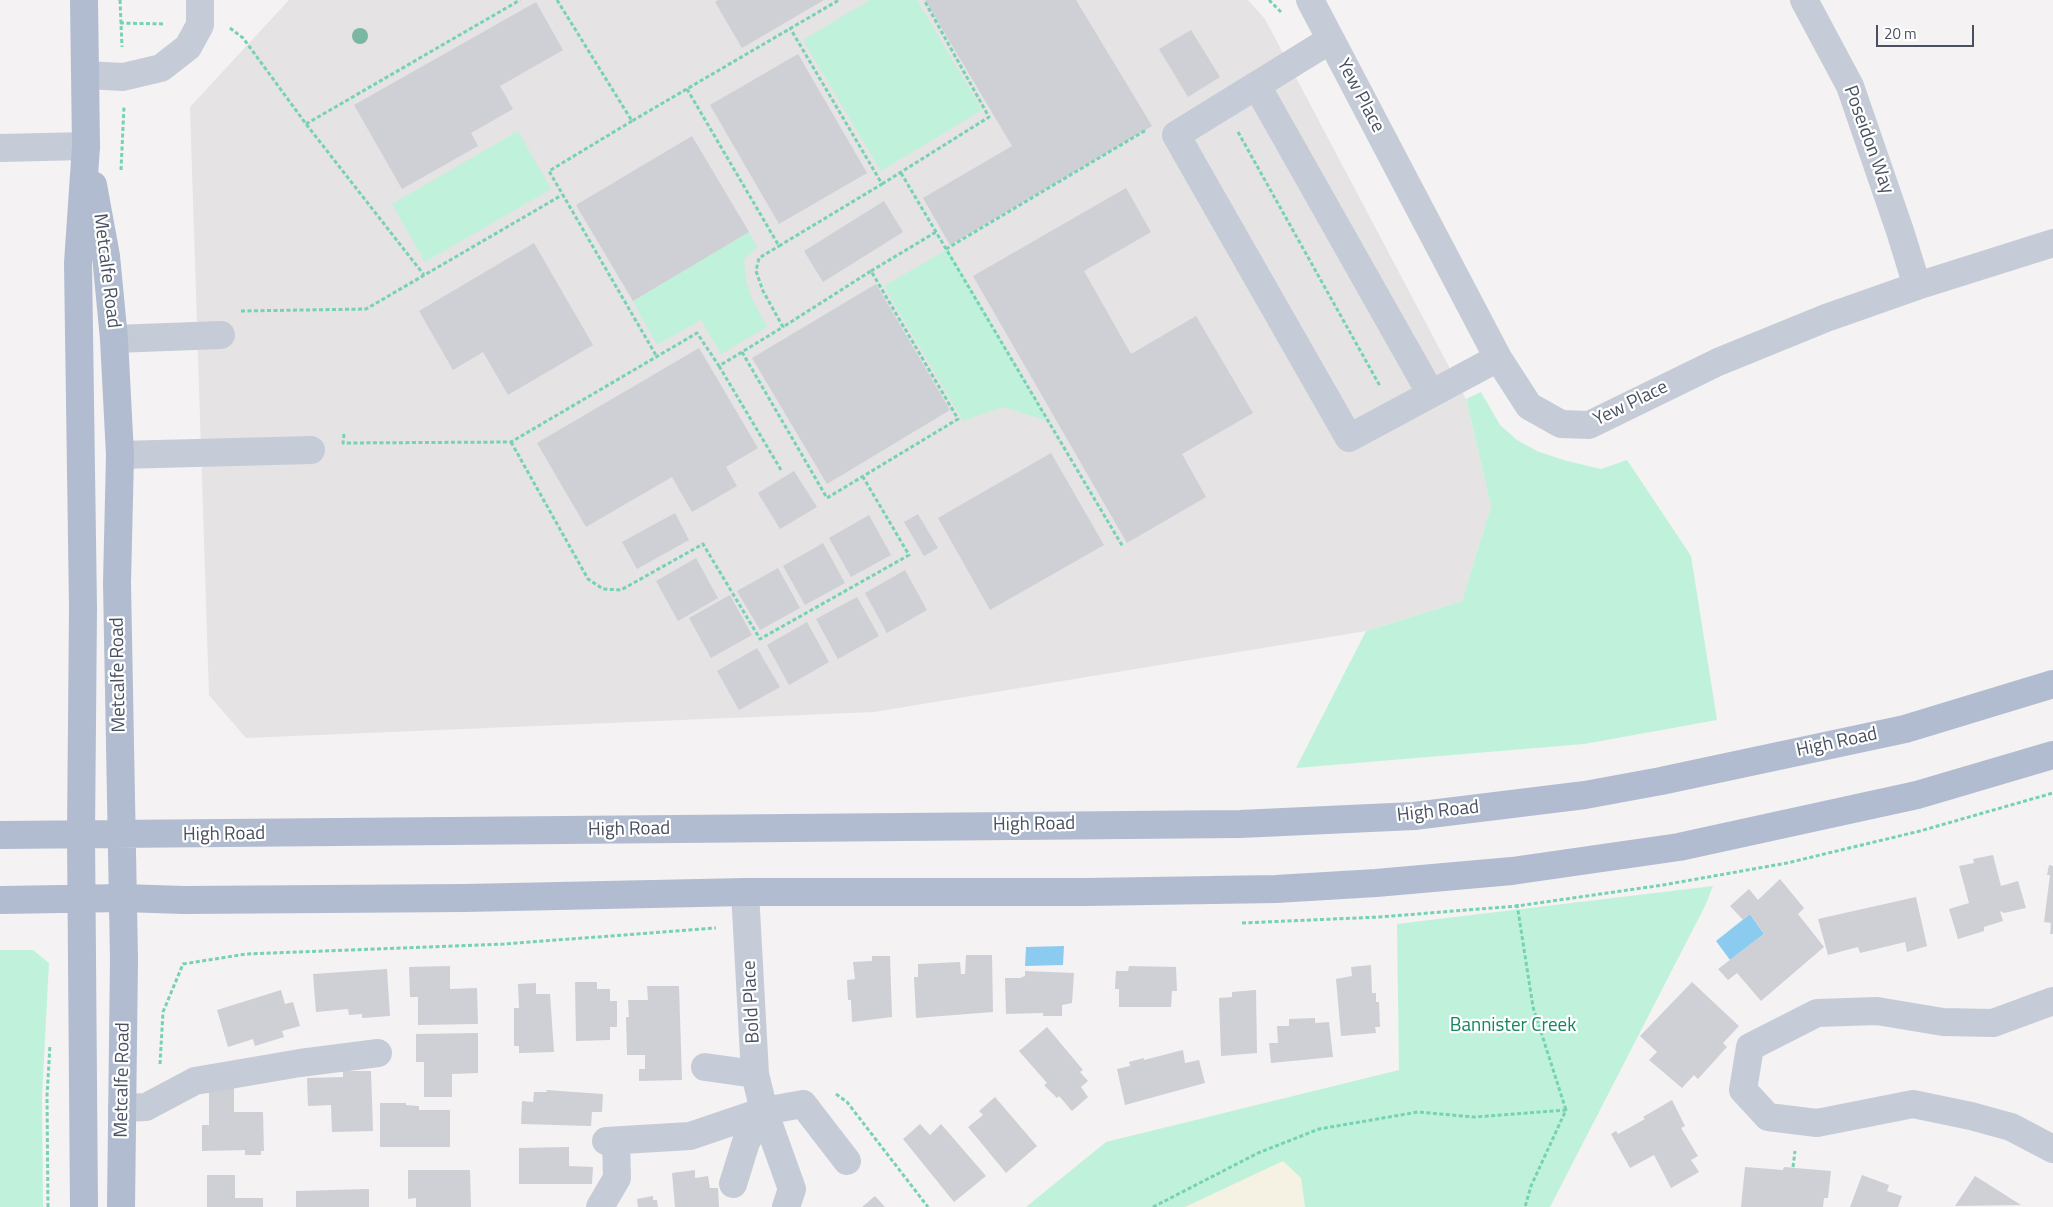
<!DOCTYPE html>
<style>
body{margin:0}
#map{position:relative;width:2053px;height:1207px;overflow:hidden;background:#f4f2f2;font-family:"Titillium Web",sans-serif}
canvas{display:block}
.scale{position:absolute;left:1876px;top:25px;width:98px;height:22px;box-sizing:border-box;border:2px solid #495161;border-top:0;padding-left:6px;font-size:15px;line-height:18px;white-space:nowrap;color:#495161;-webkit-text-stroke:4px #fff;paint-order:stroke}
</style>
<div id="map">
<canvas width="2053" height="1207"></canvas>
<div class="scale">20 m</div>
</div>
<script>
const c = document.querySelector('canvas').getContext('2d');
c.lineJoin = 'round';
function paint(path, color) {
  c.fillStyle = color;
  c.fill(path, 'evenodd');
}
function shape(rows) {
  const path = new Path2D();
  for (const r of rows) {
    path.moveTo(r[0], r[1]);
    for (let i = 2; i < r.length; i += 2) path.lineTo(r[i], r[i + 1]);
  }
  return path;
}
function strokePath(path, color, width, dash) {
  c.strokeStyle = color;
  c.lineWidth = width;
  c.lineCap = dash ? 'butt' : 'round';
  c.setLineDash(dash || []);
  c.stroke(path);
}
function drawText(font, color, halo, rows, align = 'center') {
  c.font = font + ' "Titillium Web",sans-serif';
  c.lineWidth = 4.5;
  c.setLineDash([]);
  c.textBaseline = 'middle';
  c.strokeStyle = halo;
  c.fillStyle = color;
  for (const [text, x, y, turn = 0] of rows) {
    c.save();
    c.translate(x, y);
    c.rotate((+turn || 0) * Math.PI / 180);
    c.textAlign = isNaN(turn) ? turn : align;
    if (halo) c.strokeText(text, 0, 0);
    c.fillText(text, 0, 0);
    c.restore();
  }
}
const education = shape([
 [289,0,1248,0,1265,19,1466,399,1491,506,1462,601,1366,631,874,712,246,738,209,695,190,107]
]);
const green = shape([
 [870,0,917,0,982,110,881,171,803,40],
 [518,131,551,189,425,262,392,204],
 [749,232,757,247,744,260,746,280,752,299,767,327,721,354,701,320,657,345,633,301],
 [948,249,1048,421,1003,407,963,421,884,286],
 [1481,392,1500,425,1517,440,1539,452,1567,461,1601,469,1627,460,1691,556,1717,720,1584,744,1296,768,1366,631,1462,601,1491,506,1466,399],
 [1713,886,1705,906,1550,1207,1026,1207,1106,1142,1399,1070,1397,924],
 [0,950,33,950,49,963,42,1096,43,1207,0,1207]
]);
const sand = shape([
 [1283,1161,1301,1178,1305,1207,1185,1207]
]);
const water = shape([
 [1750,914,1764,934,1730,960,1716,941],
 [1064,946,1063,965,1025,966,1026,947]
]);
const building = shape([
 [718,0,824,0,742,48,715,2],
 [925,0,1076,0,1152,126,950,245,923,198,1012,146],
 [536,2,563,50,500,86,513,109,471,133,478,146,402,189,354,105],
 [1191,30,1220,77,1188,97,1159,49],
 [798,54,867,173,779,224,710,105],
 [692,136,749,232,633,301,576,205],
 [1126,188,1151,232,1084,271,1131,354,1196,316,1253,413,1182,454,1206,497,1127,543,973,276],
 [884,201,903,232,823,282,804,251],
 [534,243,593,345,508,395,483,352,453,370,419,311],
 [876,284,950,410,827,484,752,358],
 [699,348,758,448,726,467,737,486,692,512,672,477,586,527,537,443],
 [1051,453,1104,545,990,610,938,518],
 [794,471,817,507,780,529,758,493],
 [675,513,689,540,637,569,622,542],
 [918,514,938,548,924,556,904,522],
 [869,515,891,555,851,577,829,538],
 [823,543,845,583,805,605,783,566],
 [696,558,718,598,678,621,656,581],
 [778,568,800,608,760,630,737,591],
 [905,570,927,610,887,633,865,593],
 [730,595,752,635,711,658,689,618],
 [857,597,879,636,838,659,816,619],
 [807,622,829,662,789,685,767,645],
 [757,648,780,687,739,710,717,671],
 [1993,855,2001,886,2018,881,2026,908,2004,913,2000,911,2003,921,1984,927,1984,931,1958,939,1949,909,1969,903,1959,866,1974,863,1973,859],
 [2049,865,2053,866,2053,934,2050,934,2051,923,2044,922,2050,875,2047,875],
 [1780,879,1804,908,1798,914,1824,947,1761,1001,1737,973,1728,980,1718,969,1764,934,1750,914,1743,920,1730,906,1749,889,1758,900],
 [1916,897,1927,946,1907,952,1905,942,1860,953,1858,947,1828,955,1818,919],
 [966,955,992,955,993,1012,916,1018,914,977,918,977,918,964,960,962,961,974,965,974],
 [872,956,890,956,892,1017,852,1022,851,1000,848,1000,847,980,855,979,853,962,872,961],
 [1371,965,1372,993,1376,993,1376,1002,1379,1002,1380,1027,1375,1027,1376,1033,1341,1036,1336,979,1352,976,1351,967],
 [450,966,450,989,477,988,478,1024,418,1025,418,997,410,997,409,967],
 [1129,966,1176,967,1177,991,1172,991,1171,1007,1119,1007,1119,989,1115,989,1116,971,1128,971],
 [387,969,390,1016,362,1018,362,1014,349,1015,348,1009,316,1012,313,974],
 [1025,971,1074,973,1072,1003,1062,1005,1062,1016,1043,1016,1043,1013,1006,1014,1005,978,1020,978,1025,976],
 [575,982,597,982,597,989,610,989,610,1001,617,1001,617,1027,610,1027,610,1040,576,1041],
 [1692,982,1739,1026,1723,1043,1727,1047,1698,1079,1694,1075,1682,1088,1649,1060,1657,1052,1640,1036],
 [536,983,536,994,550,994,554,1052,519,1053,519,1046,514,1046,514,1008,519,1008,518,984],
 [647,986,679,986,682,1080,639,1081,639,1069,645,1069,645,1055,627,1055,626,1017,629,1017,628,1000,648,1000],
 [281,990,285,1004,293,1002,300,1026,282,1031,284,1037,255,1046,253,1039,228,1047,217,1010],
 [1256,990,1257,1053,1221,1056,1219,998,1232,997,1232,992],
 [1315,1018,1315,1023,1329,1022,1333,1057,1271,1063,1269,1043,1278,1043,1277,1026,1289,1026,1289,1019],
 [1047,1027,1083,1070,1080,1072,1088,1081,1081,1087,1088,1097,1072,1111,1059,1096,1057,1098,1044,1085,1047,1083,1019,1051],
 [478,1033,478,1073,452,1074,452,1097,424,1097,424,1062,416,1062,416,1034],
 [1183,1050,1185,1063,1199,1060,1205,1083,1125,1105,1117,1069,1130,1066,1129,1062,1144,1058,1144,1060],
 [343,1071,371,1071,373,1131,332,1132,331,1105,308,1106,307,1078,343,1077],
 [234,1088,234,1112,263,1112,264,1151,261,1151,261,1155,245,1155,245,1150,202,1151,202,1125,209,1125,209,1089],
 [546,1090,603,1094,602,1112,592,1112,591,1126,521,1124,522,1101,533,1102,534,1092,547,1092],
 [995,1097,1037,1146,1006,1173,968,1127,983,1115,979,1111],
 [1672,1100,1685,1126,1681,1128,1698,1156,1691,1160,1699,1172,1671,1188,1654,1155,1630,1168,1611,1134,1616,1131,1618,1134,1645,1119,1643,1117],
 [380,1103,406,1103,406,1105,419,1106,419,1110,450,1110,450,1147,380,1147],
 [920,1124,930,1135,941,1124,986,1176,954,1202,903,1139],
 [569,1147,569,1166,593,1167,592,1184,519,1184,519,1148],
 [1745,1167,1783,1170,1784,1167,1831,1171,1828,1198,1824,1198,1823,1207,1741,1207],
 [408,1170,470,1170,471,1207,416,1207,416,1198,408,1199],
 [695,1170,695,1178,708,1176,710,1188,718,1188,719,1207,675,1207,672,1173],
 [207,1175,235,1175,235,1198,263,1198,263,1207,207,1207],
 [1862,1175,1889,1185,1887,1191,1902,1196,1898,1207,1850,1207],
 [1975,1176,1980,1179,2021,1205,1955,1206],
 [369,1189,369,1207,296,1207,296,1191],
 [653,1196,653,1200,657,1200,658,1207,638,1207,637,1199],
 [875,1196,885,1207,862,1207]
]);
const path = shape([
 [120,0,122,47],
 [557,0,632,121,839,0],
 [1269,0,1281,12],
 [120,23,165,24],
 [230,28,243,38,306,124,424,275],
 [687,89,779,246,882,184,790,28],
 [632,121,549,171,657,357],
 [306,124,520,0],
 [1238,132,1380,386],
 [121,170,124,106],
 [901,173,1123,547],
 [882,184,989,117,924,0],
 [946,249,1146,130],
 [871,271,936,232],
 [241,311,366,309,562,195],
 [742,352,827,498,958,419,871,271,783,327],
 [719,366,781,470],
 [344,434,343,443,511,442,697,333,719,366,783,327,763,291,756,271,759,258,779,246],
 [511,442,588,579,603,589,621,590,703,544,760,639,909,555,863,477],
 [1517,904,1533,1007,1566,1110],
 [1242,923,1379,917,1517,906,1663,885,1787,863,1920,831,2053,793],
 [160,1064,163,1012,183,964,246,954,504,944,716,928],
 [836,1094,847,1102,928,1207],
 [1793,1167,1795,1151],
 [48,1207,47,1096,50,1045],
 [1153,1207,1258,1153,1319,1129,1418,1112,1474,1117,1566,1110,1531,1186,1525,1207]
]);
const minor = shape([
 [1310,0,1498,358,1529,406,1561,424,1589,425,1718,362,1826,318,1917,286,2053,243],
 [1804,0,1850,86,1900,231,1917,286],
 [1330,40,1176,135,1349,438,1498,358],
 [85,75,123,77,161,68,188,47,200,25,200,0],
 [1257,86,1431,394],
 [0,148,86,146],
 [114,339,221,335],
 [120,455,311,450],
 [745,892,755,1074,764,1111,792,1189,786,1207],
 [2053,1001,1993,1023,1943,1022,1877,1011,1817,1013,1750,1047,1743,1090,1768,1117,1817,1123,1913,1104,1971,1116,2011,1127,2053,1149],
 [705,1067,755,1074],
 [122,1108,146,1107,195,1081,300,1063,378,1053],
 [606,1141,690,1136,764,1111,803,1104,847,1161],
 [733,1184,746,1142,764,1111],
 [600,1207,617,1178,616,1141]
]);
const major = shape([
 [84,0,86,146,78,263,83,608,81,835,84,1207],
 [93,185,106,256,114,339,120,455,117,583,124,959,121,1207],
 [0,835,1240,824,1414,816,1585,795,1661,781,1905,729,2053,684],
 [0,900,123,898,184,900,465,898,745,892,1086,892,1276,889,1376,883,1512,871,1679,847,1917,795,2053,755]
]);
const trees = [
 [360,36]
];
const streetNames = [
 ["Yew Place",1360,96,62],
 ["Poseidon Way",1868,140,70],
 ["Metcalfe Road",106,271,83],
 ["Yew Place",1631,404,-26],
 ["Metcalfe Road",119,675,-91],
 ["High Road",1837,743,-12],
 ["High Road",1438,812,-6],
 ["High Road",1034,825,-1],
 ["High Road",629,830,-1],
 ["High Road",224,835,-1],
 ["Bold Place",752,1002,-93],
 ["Metcalfe Road",123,1080,-89]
];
const parkNames = [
 ["Bannister Creek",1513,1026]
];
paint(education, '#e5e3e4');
paint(green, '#c0f2db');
paint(sand, '#f5f2e3');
paint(water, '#8ccbf0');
paint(building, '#ced0d6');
strokePath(path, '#76d2b4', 3, [4, 2.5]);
strokePath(minor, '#c5ccd7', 28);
strokePath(major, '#b1bcd1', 28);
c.fillStyle = '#79b7a2';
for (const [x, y] of trees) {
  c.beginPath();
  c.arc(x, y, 8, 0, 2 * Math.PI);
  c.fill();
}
drawText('19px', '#495161', '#fff', streetNames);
drawText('19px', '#148760', '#fff', parkNames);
</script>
